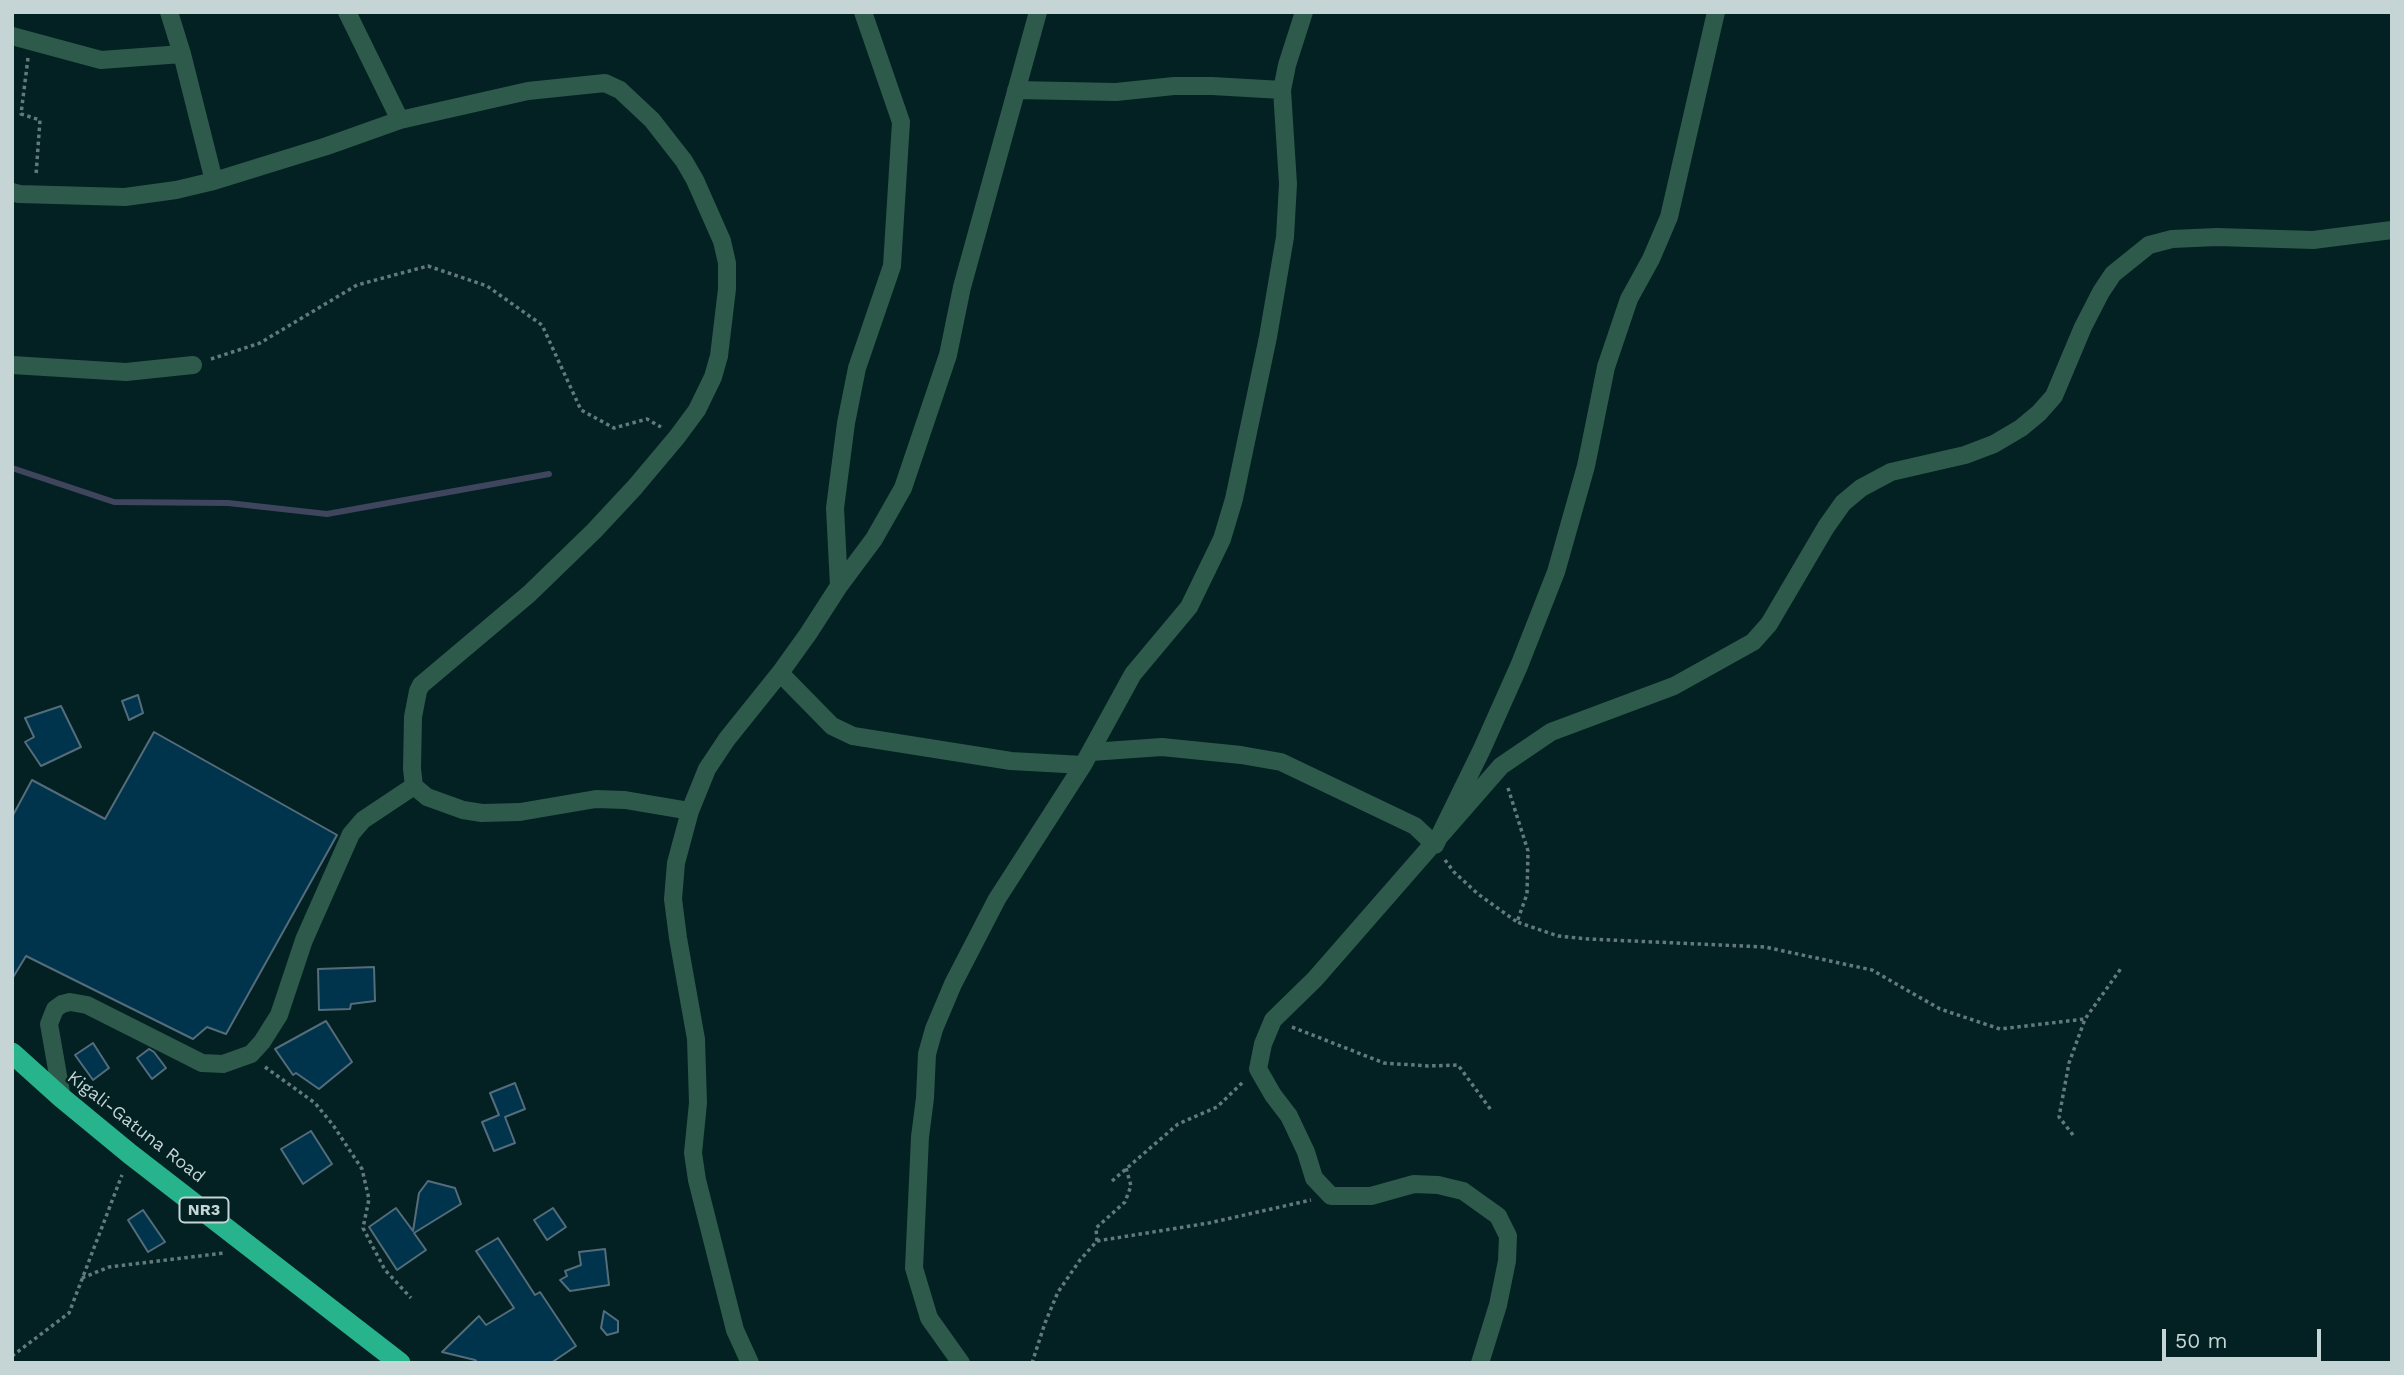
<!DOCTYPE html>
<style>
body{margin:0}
#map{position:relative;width:2404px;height:1375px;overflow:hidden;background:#032022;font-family:"Work Sans",sans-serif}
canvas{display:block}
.frame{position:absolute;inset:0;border:14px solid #c5d5d6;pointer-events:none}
.scale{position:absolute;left:2162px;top:1329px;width:159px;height:32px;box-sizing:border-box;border:4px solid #c5d5d6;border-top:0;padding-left:9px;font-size:21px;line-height:24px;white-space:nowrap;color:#c5d5d6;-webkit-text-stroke:5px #032022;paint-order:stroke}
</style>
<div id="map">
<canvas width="2404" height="1375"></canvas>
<div class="frame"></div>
<div class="scale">50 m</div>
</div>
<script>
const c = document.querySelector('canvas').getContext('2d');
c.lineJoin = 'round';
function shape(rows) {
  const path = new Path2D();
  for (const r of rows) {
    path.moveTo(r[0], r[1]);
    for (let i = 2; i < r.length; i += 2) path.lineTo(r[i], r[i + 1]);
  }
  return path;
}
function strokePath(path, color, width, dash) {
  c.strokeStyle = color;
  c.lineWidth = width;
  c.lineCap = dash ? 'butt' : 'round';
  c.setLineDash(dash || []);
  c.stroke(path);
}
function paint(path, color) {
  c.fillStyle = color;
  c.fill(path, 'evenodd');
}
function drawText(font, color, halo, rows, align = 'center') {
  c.font = font + ' "Work Sans",sans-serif';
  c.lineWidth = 5;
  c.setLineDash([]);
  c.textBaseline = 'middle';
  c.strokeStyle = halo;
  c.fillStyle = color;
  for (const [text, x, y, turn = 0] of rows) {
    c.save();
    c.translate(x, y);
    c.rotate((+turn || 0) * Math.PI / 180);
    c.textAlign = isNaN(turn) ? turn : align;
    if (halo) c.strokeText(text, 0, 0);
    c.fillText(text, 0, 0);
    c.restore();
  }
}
const stream = shape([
 [12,468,114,502,228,503,327,514,549,474]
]);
const building = shape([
 [138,695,143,713,129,720,122,701,138,695],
 [61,706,81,747,41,766,25,742,34,737,25,718,61,706],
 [154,732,337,835,226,1034,207,1027,193,1039,26,956,12,979,12,817,32,780,105,819,154,732],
 [374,967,375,1001,351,1004,350,1009,319,1010,318,969,374,967],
 [326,1021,352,1062,319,1089,296,1073,293,1075,275,1049,326,1021],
 [93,1043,109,1068,93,1080,75,1055,93,1043],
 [149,1049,154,1052,166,1068,152,1079,137,1058,149,1049],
 [515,1083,525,1109,505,1117,515,1143,494,1151,482,1122,499,1115,490,1093,515,1083],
 [311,1131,332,1164,303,1184,281,1149,311,1131],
 [428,1181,455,1188,461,1204,414,1233,426,1250,397,1270,369,1227,396,1208,413,1231,419,1193,428,1181],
 [553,1208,566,1227,547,1240,534,1220,553,1208],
 [143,1210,165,1242,148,1252,128,1220,143,1210],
 [498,1238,535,1295,540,1292,576,1346,551,1363,478,1363,475,1360,442,1352,479,1316,486,1325,514,1308,476,1251,498,1238],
 [605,1249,609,1285,570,1291,560,1280,567,1276,565,1271,581,1265,579,1252,605,1249],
 [604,1311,618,1321,618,1332,607,1335,601,1328,604,1311]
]);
const path = shape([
 [28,58,21,114,40,120,36,175],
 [211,359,260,343,357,285,428,266,487,286,542,325,581,410,614,428,647,419,661,427],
 [1508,788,1528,851,1527,894,1517,922,1558,936,1588,939,1765,947,1872,970,1940,1009,2000,1029,2085,1019],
 [1445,860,1454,872,1478,894,1517,922],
 [1292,1027,1384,1063,1428,1066,1458,1065,1491,1110],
 [265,1067,315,1103,333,1125,362,1169,369,1199,363,1228,385,1270,411,1298],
 [2073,1135,2059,1117,2069,1063,2085,1019,2122,967],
 [1112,1181,1178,1124,1217,1107,1243,1082],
 [1097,1241,1209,1223,1311,1200],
 [82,1278,109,1267,224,1253],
 [12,1356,69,1313,122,1175],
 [1032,1363,1045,1323,1058,1292,1080,1260,1097,1241,1096,1228,1125,1202,1131,1186,1126,1168]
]);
const street = shape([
 [169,12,182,54,214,181],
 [347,12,400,120],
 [12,36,101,60,182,54],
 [1016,90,1116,92,1174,86,1212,86,1282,90],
 [12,192,19,194,125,197,176,190,214,181,327,146,400,120,528,91,605,83,620,90,652,120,684,161,695,180,722,241,727,263,727,289,719,356,713,377,697,410,677,437,635,487,594,531,529,594,421,685,418,691,413,717,412,769,414,786,427,797,463,810,482,813,520,812,596,799,625,800,690,811],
 [12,365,126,372,193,365],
 [839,586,835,508,846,423,857,368,892,266,901,122,863,12],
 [780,673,832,726,853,736,1011,761,1083,765],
 [1091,752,1162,747,1241,755,1281,762,1415,826,1435,845,1482,749,1519,666,1556,572,1586,466,1606,367,1629,299,1651,259,1669,217,1716,12],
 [62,1098,49,1024,55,1009,62,1004,70,1002,87,1005,202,1063,223,1064,251,1054,262,1042,279,1015,304,940,351,834,363,820,414,786],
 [750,1363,735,1330,697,1180,693,1153,698,1103,696,1039,678,938,673,899,676,863,690,811,707,769,727,739,780,673,808,634,839,586,874,539,903,488,948,355,962,287,1038,12],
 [961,1363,929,1318,914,1268,920,1137,925,1098,927,1054,934,1029,953,984,997,899,1083,765,1133,674,1189,607,1222,539,1234,499,1268,337,1285,237,1288,184,1282,90,1287,65,1304,12],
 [1480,1363,1498,1305,1507,1261,1508,1236,1498,1216,1463,1191,1438,1185,1414,1184,1371,1196,1331,1196,1314,1178,1306,1152,1289,1116,1273,1095,1258,1069,1263,1044,1273,1020,1315,979,1501,766,1551,732,1674,686,1753,642,1769,624,1826,527,1843,503,1861,488,1891,472,1965,455,1994,444,2021,428,2039,413,2054,396,2083,327,2101,292,2113,274,2149,245,2172,239,2217,237,2313,240,2392,230]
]);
const highway = shape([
 [12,1053,62,1098,130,1154,400,1363]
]);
const shields = [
 [204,1210,49]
];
const shieldNames = [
 ["NR3",204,1210]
];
const streetNames = [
 ["Kigali-Gatuna Road",136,1127,38]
];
strokePath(stream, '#3e455d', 6);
paint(building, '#00344d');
strokePath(building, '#556c7a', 2);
strokePath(path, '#637a7b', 3.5, [3.5, 3.5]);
strokePath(street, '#2d5a4a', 18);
strokePath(highway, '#27b38b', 21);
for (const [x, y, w] of shields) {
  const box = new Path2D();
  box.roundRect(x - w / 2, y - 12.5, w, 25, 5);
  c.fillStyle = '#032022';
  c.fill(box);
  strokePath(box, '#c5d5d6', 2);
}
drawText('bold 16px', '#c5d5d6', null, shieldNames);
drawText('18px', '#c5d5d6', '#032022', streetNames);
</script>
